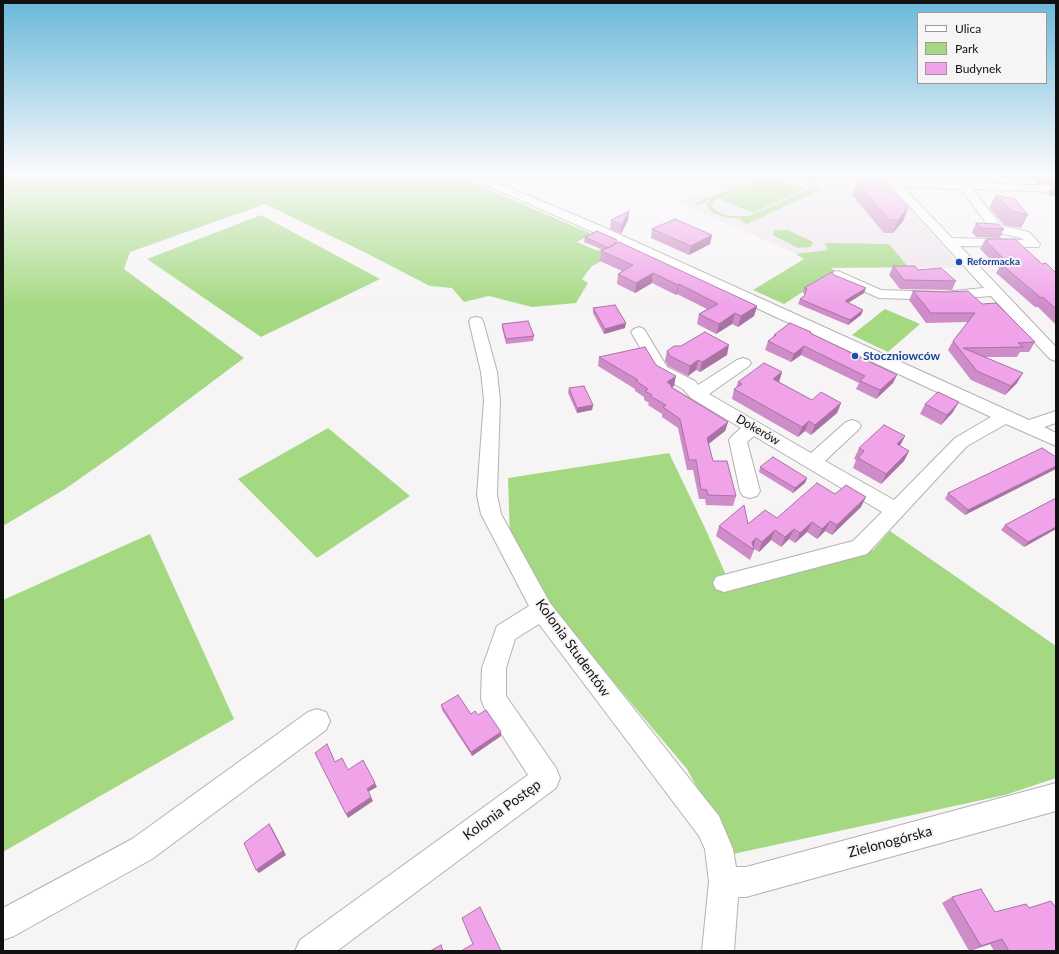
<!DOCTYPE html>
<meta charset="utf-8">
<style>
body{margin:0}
#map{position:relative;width:1059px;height:954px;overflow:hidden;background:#f7f4f6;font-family:Lato,sans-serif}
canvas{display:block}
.frame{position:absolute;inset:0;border:4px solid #121112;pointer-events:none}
.legend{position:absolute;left:917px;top:12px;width:130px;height:72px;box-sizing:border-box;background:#f7f4f6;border:1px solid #9b999b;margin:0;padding:5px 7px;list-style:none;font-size:12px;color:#121112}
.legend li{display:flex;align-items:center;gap:8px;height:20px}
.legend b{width:20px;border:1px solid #9b999b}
</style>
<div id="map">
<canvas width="1059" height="954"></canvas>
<div class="frame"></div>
<ul class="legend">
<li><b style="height:5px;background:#fff"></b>Ulica</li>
<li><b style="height:11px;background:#a4d982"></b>Park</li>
<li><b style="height:11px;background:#f0a3e9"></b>Budynek</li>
</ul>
</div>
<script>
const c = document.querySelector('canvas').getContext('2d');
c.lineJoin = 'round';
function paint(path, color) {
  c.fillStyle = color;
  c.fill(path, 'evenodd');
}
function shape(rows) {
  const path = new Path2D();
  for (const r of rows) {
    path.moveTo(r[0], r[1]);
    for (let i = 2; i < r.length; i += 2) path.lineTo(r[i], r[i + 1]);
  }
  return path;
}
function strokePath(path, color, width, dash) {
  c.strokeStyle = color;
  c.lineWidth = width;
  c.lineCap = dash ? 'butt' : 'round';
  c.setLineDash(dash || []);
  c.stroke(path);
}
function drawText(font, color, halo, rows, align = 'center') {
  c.font = font + ' Lato,sans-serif';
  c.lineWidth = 4;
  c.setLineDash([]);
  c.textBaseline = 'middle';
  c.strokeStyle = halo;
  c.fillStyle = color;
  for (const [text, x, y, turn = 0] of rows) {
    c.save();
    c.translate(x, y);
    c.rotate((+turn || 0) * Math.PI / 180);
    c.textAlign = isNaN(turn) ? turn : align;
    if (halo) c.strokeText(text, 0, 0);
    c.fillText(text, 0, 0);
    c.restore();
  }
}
const built = shape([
 [749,174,877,174,963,268,828,268,679,202]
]);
const green = shape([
 [3,174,452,174,592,234,577,242,598,251,609,245,621,251,592,266,582,279,588,283,576,303,532,307,489,296,464,302,452,288,430,286,366,253,265,204,130,252,124,269,244,358,125,447,65,489,3,526],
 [770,174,796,174,803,176,812,180,815,186,822,189,747,224,740,221,742,219,724,217,713,213,707,206,707,203,712,198,699,205,695,203],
 [780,174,792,175,803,178,808,180,811,185,807,190,749,216,729,216,718,212,712,207,712,204,717,199,770,176],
 [771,177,804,189,753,213,720,199],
 [261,215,380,279,261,337,147,259],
 [774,230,788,230,813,242,811,247,798,248,773,235],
 [825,243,889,244,908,267,831,268,835,271,784,304,753,290,804,259,796,254,828,250],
 [885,309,920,324,888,352,852,335],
 [328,428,410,496,317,558,238,479],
 [669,453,705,528,726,575,768,580,873,550,890,531,1056,646,1056,778,1005,795,733,854,687,769,530,583,510,541,508,478],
 [150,534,234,719,3,852,3,600]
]);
const minor = shape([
 [464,174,477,174,601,226,1029,420,1056,411,1056,423,1044,427,1056,433,1056,446,1006,424,967,446,867,554,724,592,716,589,713,583,716,577,853,541,882,512,754,436,747,442,760,491,757,496,750,498,743,496,740,491,729,440,732,436,741,428,691,398,683,389,655,373,631,332,634,329,639,327,644,329,667,367,695,381,698,385,737,360,743,358,749,360,751,363,749,366,709,394,811,453,846,422,852,420,858,422,861,426,858,430,825,461,894,500,955,438,991,417,593,232,465,176,464,174],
 [880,174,891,174,897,180,1056,186,1056,192,973,189,998,222,1003,226,1029,232,1040,244,1039,247,960,246,1056,347,1056,361,1050,359,991,296,943,300,879,298,833,278,831,275,833,272,838,271,881,290,943,292,984,288,880,174],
 [903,187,961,189,990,228,995,232,1021,238,1023,240,952,238,903,187],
 [476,317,481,318,483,321,497,372,500,400,497,495,501,514,550,603,719,816,733,849,736,867,746,867,1056,783,1056,811,746,897,738,897,734,951,702,951,709,882,705,849,699,836,539,624,515,639,506,668,506,696,556,768,560,778,556,788,337,951,295,951,300,940,528,775,484,707,481,699,482,668,497,626,529,606,481,514,477,495,484,400,481,372,469,321,471,318,476,317],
 [317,709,326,712,330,721,326,730,152,859,14,936,3,940,3,908,132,839,308,712,317,709]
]);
const wall = shape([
 [939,174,984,174,983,177,941,176],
 [1027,174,1056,174,1056,196,1050,196,1047,193,1052,185,1038,184],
 [857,182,908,208,903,221,893,233,884,233,852,195],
 [996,195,1028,215,1021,228,1004,225,989,208],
 [629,211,628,220,621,234,610,229,611,220],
 [976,223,1004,229,1000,238,976,237,972,232],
 [652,229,712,235,710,244,689,255,651,238],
 [585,237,616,243,757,306,754,316,738,327,732,324,716,334,697,324,699,314,707,309,677,294,676,295,652,283,635,293,617,284,618,274,622,271,600,261,601,251,603,250,584,242],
 [988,239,1042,264,1056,273,1056,325,1038,307,1035,307,996,273,999,268,980,249,985,240,987,240],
 [893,266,918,270,956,281,952,290,900,289,889,275],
 [834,275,864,293,848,303,863,310,861,315,848,325,798,304,800,299,804,296,805,294,803,293,804,288],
 [913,291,982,304,1035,342,1029,352,1020,352,1017,357,985,357,1017,383,1005,395,971,380,948,350,953,341,968,322,926,323,909,300],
 [593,308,625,328,604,334,593,313],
 [502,324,534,336,533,341,506,344,502,328],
 [811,332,811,334,893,383,876,399,856,389,859,383,801,355,791,362,765,350,768,341,773,338,774,335],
 [667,351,727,355,700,372,696,370,688,376,668,366,665,361],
 [599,357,656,365,674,386,672,387,728,422,725,431,709,444,713,461,736,496,733,506,706,505,705,499,699,499,693,470,687,470,678,428,662,417,662,414,648,405,649,403,644,400,644,397,635,391,635,389,598,366],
 [782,372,779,382,812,400,841,403,837,413,811,435,805,431,798,437,732,399,734,389,736,388,738,382],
 [569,388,593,405,592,410,577,413,568,393],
 [925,404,953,412,941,425,920,414],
 [900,446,909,451,904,461,881,484,853,468,856,460,854,459,859,448],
 [1056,457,965,515,945,499,948,493],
 [760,467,807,478,805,483,793,493,759,472],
 [835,494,861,507,832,535,825,531,817,539,807,532,795,543,789,539,781,547,771,540,759,552,753,548,754,550,750,560,716,536,719,526,748,524,777,518],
 [1056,498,1056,529,1024,547,1001,530,1005,525],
 [441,705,471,714,478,715,501,732,501,736,472,756,442,710],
 [952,897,995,912,1056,951,994,951,990,944,969,951,942,903]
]);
const shadedWall = shape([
 [908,208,903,221,893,233,898,220],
 [629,211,628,220,621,234,622,225],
 [712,235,710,244,689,255,691,246],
 [653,273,652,283,635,293,636,283],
 [679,284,677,294,676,295,678,285],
 [866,288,864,293,843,306,845,301],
 [757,306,754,316,738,327,741,316],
 [863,310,861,315,848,325,850,320],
 [735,313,732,324,716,334,719,324],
 [626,323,625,328,604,334,605,329],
 [729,345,727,355,700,372,702,362],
 [804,346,801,355,791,362,794,354],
 [698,360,696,370,688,376,690,366],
 [782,372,779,382,773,379],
 [1023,373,1017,383,1005,395,1011,386],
 [897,375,893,383,876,399,880,390],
 [676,376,674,386,672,387,671,395,667,382],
 [959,402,953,412,941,425,947,415],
 [841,403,837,413,811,435,815,425],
 [593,405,592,410,577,413,577,408],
 [809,421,805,431,798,437,802,427],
 [728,422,725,431,704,447,707,438],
 [905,436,900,446,897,444],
 [909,451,904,461,881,484,886,474],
 [1056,466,1056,469,965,515,968,510],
 [807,478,805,483,793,493,795,488],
 [866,497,861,507,832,535,837,525],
 [830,521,825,531,817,539,822,529],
 [812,522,807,532,795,543,800,533],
 [1056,527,1056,529,1024,547,1028,542],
 [794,529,789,539,781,547,785,537],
 [775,530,771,540,759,552,762,542],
 [756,538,753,548,752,542],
 [501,732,501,736,472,756,471,752],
 [375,783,377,787,368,792,367,789],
 [371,797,373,801,348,818,346,814],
 [269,824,272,828,286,855,259,873,256,870],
 [1002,939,990,944,969,951,981,946]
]);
const building = shape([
 [1040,174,1056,174,1056,176,1042,175,1040,174],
 [857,182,884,182,908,208,898,220,889,220,857,182],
 [1052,185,1056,185,1056,187,1055,187,1052,185],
 [996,195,1015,199,1028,215,1011,211,996,195],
 [629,211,622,225,611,220,629,211],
 [675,219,712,235,691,246,652,229,675,219],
 [976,223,998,224,1004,229,980,228,976,223],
 [597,231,617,240,615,244,608,248,585,237,597,231],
 [988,239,1015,239,1042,264,1046,263,1056,273,1056,309,1043,297,1041,298,1001,264,1008,263,985,240,989,240,988,239],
 [619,242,757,306,741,316,735,313,719,324,699,314,718,304,679,284,678,285,653,273,636,283,618,274,633,265,601,251,619,242],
 [893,266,915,266,918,270,941,268,956,281,904,280,893,266],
 [832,272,834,275,866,288,845,301,863,310,850,320,800,299,804,296,807,289,804,288,832,272],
 [913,291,947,292,968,291,982,304,996,303,1035,342,1018,343,1023,347,963,348,1023,373,1011,386,977,371,953,341,975,313,931,313,913,291],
 [615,305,626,323,605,329,593,308,615,305],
 [528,321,534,336,506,339,502,324,528,321],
 [790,323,811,332,810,333,897,375,880,390,860,381,865,376,804,346,794,354,768,341,776,335,774,335,790,323],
 [705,332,729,345,702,362,698,360,690,366,670,356,667,351,674,346,681,346,705,332],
 [645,347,656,365,676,376,667,382,672,386,671,387,728,422,707,438,713,461,727,461,736,496,708,495,707,490,701,489,696,460,689,460,680,419,663,407,666,405,650,396,652,395,645,391,648,389,636,381,638,380,599,357,645,347],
 [764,363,782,372,773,379,812,400,821,392,841,403,815,425,809,421,802,427,734,389,742,384,738,382,764,363],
 [584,386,593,405,577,408,569,388,584,386],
 [938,392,959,402,947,415,925,404,938,392],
 [884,425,905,436,897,444,909,451,886,474,858,458,864,451,859,448,884,425],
 [1042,448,1056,457,1056,466,968,510,948,493,1042,448],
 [773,457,807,478,795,488,760,467,773,457],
 [817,483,835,494,846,485,866,497,837,525,830,521,822,529,812,522,800,533,794,529,785,537,775,530,762,542,756,538,752,542,754,550,719,526,744,505,748,524,765,510,777,518,817,483],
 [1056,498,1056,527,1028,542,1005,525,1056,498],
 [458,695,471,714,475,711,478,715,486,710,501,732,471,752,441,705,458,695],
 [327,744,335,762,342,758,348,770,363,760,375,783,367,789,371,797,346,814,315,753,327,744],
 [269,824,283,851,256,870,244,843,269,824],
 [981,889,995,912,1026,904,1029,908,1051,901,1056,908,1056,951,1009,951,1002,939,981,946,952,897,981,889],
 [480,907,501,951,461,951,473,944,462,918,480,907],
 [441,945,443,951,430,951,441,945]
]);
const markers = [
 [959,262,4,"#1a4fb4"],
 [855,356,4,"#1a4fb4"]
];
const farTransitnames = [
 ["Reformacka",967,262]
];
const transitNames = [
 ["Stoczniowców",863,356]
];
const streetNames = [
 ["Dokerów",758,430,30]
];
const nearStreetnames = [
 ["Kolonia Studentów",573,648,54],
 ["Kolonia Postęp",502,810,-36],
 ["Zielonogórska",890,842,-15]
];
paint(built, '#eee5ed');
paint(green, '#a4d982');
strokePath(minor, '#b3b1b3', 2);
paint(minor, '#fff');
paint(wall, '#ce8cc8');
paint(shadedWall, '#a872a3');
paint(building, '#f0a3e9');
strokePath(building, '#a872a3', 1);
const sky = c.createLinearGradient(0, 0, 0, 307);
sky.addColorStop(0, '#69b8db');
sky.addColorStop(0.57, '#fbfafb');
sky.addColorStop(1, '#fbfafb00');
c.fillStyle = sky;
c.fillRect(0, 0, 1059, 307);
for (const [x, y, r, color] of markers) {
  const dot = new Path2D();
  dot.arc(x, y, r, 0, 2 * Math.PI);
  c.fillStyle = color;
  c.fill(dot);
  strokePath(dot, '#f7f4f6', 1.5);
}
drawText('bold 10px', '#164399', '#f7f4f6', farTransitnames, 'left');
drawText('bold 12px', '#164399', '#f7f4f6', transitNames, 'left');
drawText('12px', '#121112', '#f7f4f6', streetNames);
drawText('14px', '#121112', '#f7f4f6', nearStreetnames);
</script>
